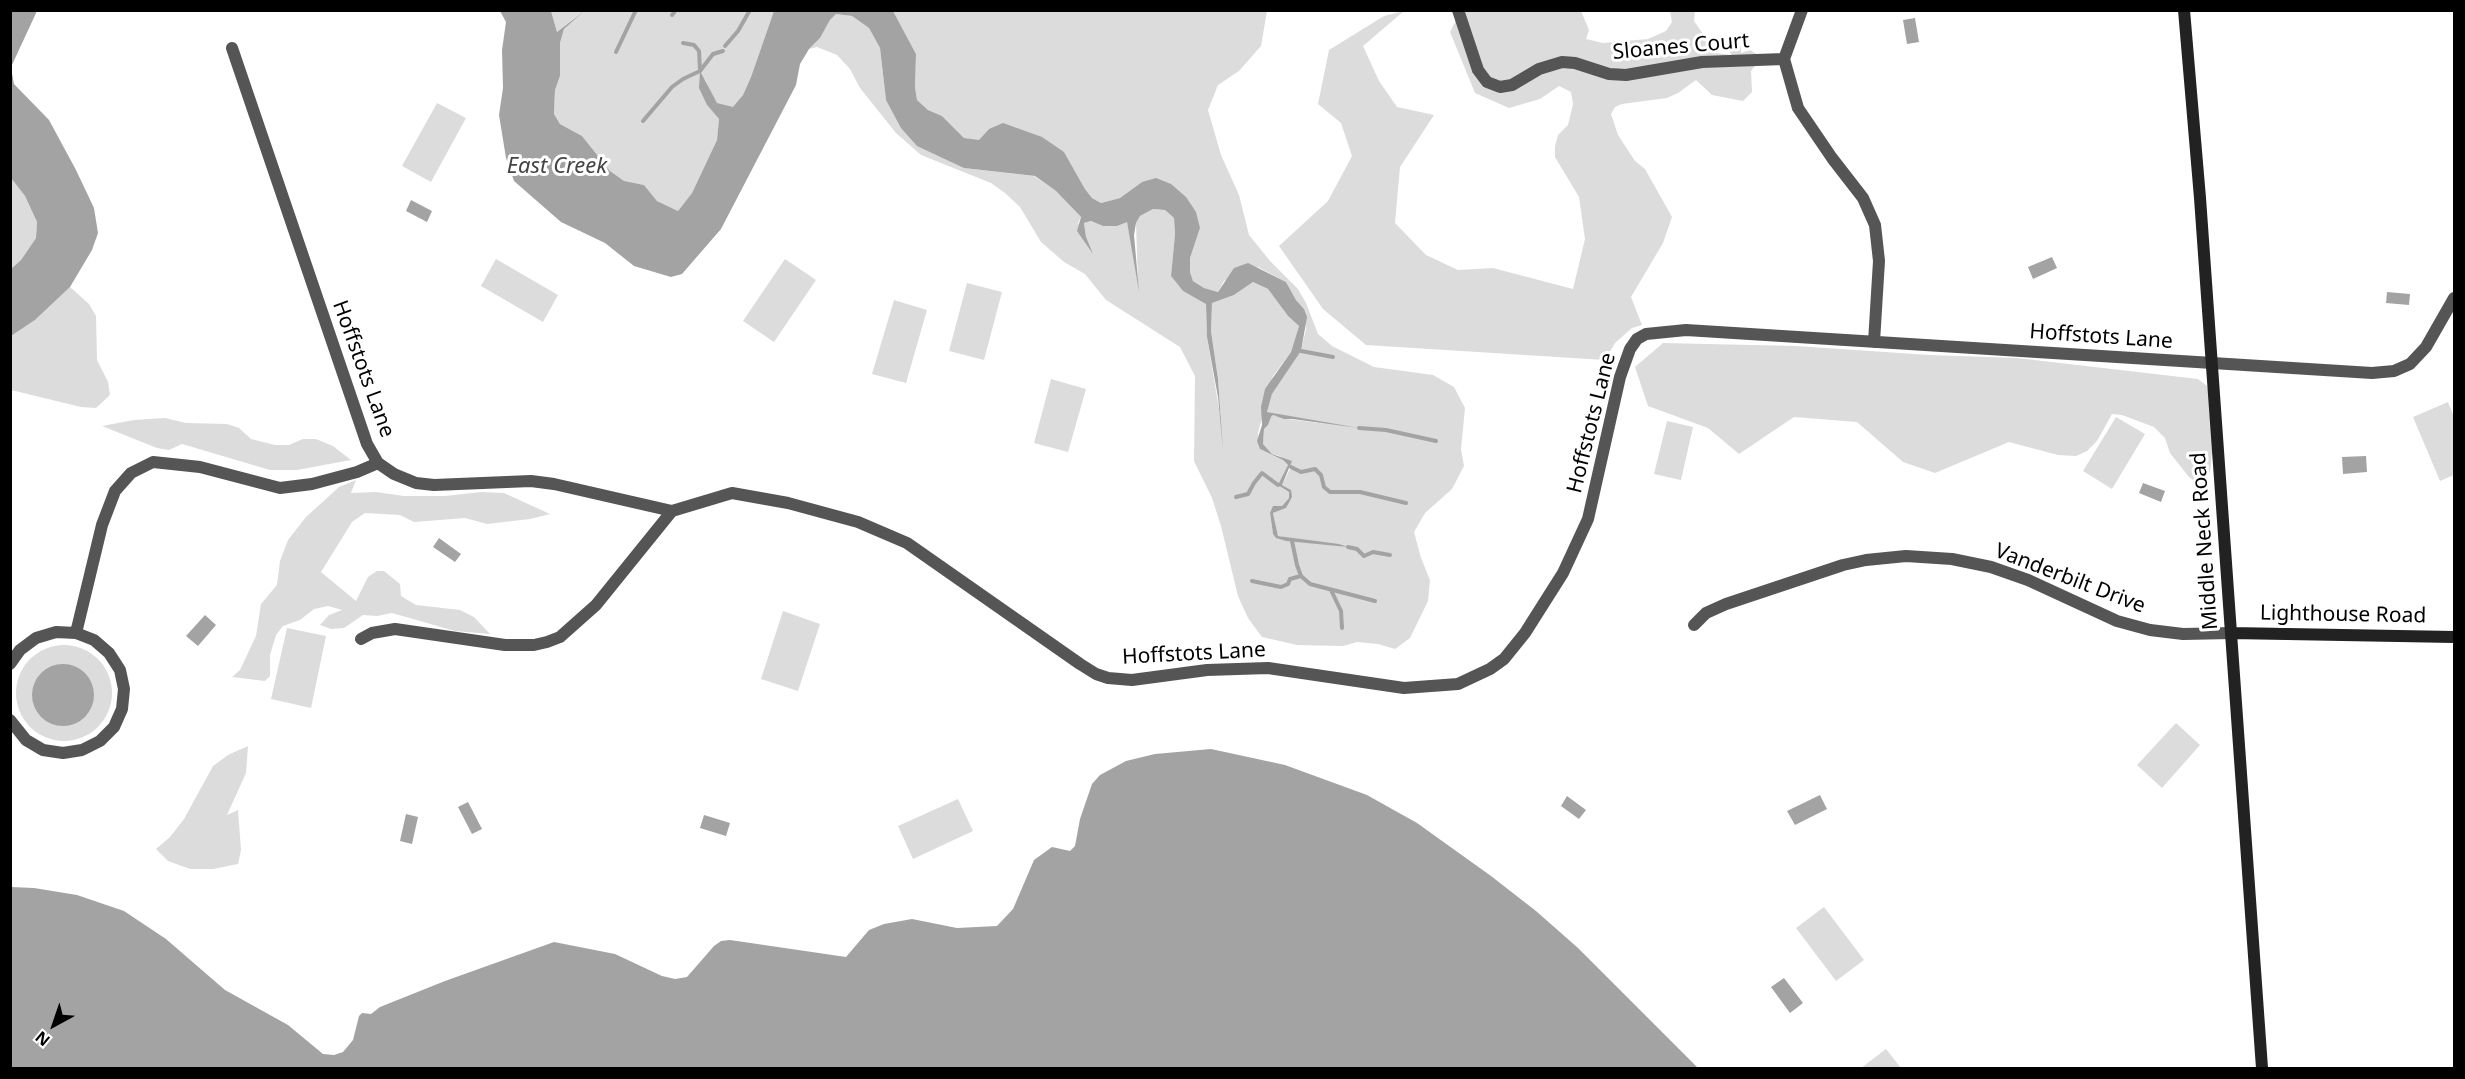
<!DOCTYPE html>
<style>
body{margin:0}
#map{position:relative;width:2465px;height:1079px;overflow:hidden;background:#fff;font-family:"Noto Sans",sans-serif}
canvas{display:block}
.frame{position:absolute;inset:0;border:12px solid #000;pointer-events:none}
.north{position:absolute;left:24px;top:995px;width:60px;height:60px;-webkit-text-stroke:4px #fff;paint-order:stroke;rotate:220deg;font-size:16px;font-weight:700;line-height:24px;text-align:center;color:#000}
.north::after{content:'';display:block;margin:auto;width:21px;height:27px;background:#000;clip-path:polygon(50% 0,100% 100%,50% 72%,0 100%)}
</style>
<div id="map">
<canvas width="2465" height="1079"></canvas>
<div class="frame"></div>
<div class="north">N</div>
</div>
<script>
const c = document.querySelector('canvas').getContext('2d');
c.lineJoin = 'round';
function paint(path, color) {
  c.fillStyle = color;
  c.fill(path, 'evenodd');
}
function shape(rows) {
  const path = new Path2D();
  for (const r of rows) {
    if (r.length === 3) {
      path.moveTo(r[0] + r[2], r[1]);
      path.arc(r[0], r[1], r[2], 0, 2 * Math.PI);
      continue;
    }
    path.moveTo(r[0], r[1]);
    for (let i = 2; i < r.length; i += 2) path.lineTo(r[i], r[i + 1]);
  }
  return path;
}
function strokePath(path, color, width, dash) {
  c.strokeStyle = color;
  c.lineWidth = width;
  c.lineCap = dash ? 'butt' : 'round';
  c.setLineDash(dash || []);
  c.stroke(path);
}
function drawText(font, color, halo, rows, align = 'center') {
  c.font = font + ' "Noto Sans",sans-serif';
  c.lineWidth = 6;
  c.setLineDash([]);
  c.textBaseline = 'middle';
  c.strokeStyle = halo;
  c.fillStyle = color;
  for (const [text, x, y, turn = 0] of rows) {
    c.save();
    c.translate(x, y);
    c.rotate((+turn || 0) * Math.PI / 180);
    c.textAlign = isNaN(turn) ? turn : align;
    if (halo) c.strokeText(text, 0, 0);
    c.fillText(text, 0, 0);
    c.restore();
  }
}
const green = shape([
 [584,10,774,11,751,77,743,95,733,108,717,103,708,90,705,78,707,105,719,119,717,140,692,193,678,211,657,201,644,185,624,182,610,171,582,136,560,124,554,114,555,90,560,76,560,43,564,29],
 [551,11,583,11,557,32],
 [893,11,1267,11,1261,46,1239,71,1218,85,1208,110,1221,155,1239,195,1249,235,1270,261,1298,289,1306,303,1318,334,1332,346,1374,367,1433,375,1454,387,1465,408,1461,449,1464,466,1452,489,1425,513,1414,532,1421,558,1430,580,1428,601,1410,638,1395,649,1378,644,1357,642,1343,646,1297,645,1262,637,1248,618,1238,596,1221,526,1212,498,1194,461,1195,376,1180,347,1106,300,1085,274,1064,262,1041,242,1020,207,1005,193,991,183,921,155,896,133,860,88,850,69,837,55,817,47,809,49,820,38,830,20,836,14,852,16,869,28,880,48,886,100,964,168,1034,176,1056,191,1081,217,1078,223,1086,237,1084,223,1091,221,1103,226,1127,221,1138,285,1136,223,1140,216,1153,209,1165,210,1174,218,1175,234,1171,276,1183,291,1206,303,1207,337,1221,421,1218,379,1211,331,1212,303,1234,295,1253,282,1268,289,1288,316,1299,326,1291,352,1273,376,1258,433,1260,449,1283,460,1288,465,1279,485,1289,492,1289,498,1282,506,1276,506,1270,513,1273,534,1286,541,1332,544,1278,536,1273,513,1286,508,1291,490,1282,485,1291,467,1280,456,1272,454,1263,444,1264,428,1268,425,1271,417,1273,415,1287,419,1327,424,1267,412,1272,394,1301,351,1306,329,1304,309,1296,300,1286,282,1258,267,1224,281,1218,292,1204,288,1193,281,1190,272,1190,258,1200,228,1142,182,1120,198,1101,203,1092,198,1085,189,1064,152,989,129,979,141,964,138,942,116,928,110,917,100,915,87,916,54],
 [1404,11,1363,46,1379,81,1397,107,1434,115,1400,167,1395,223,1426,255,1458,270,1493,268,1573,289,1585,239,1579,197,1555,157,1555,146,1558,135,1568,125,1573,104,1571,92,1559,86,1540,99,1509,108,1475,93,1450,32,1461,11,1581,11,1589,30,1586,39,1603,43,1648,39,1666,31,1672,22,1670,11,1695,11,1694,21,1716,53,1732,55,1722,43,1724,40,1730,39,1741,47,1741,53,1750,50,1761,57,1751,71,1752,92,1743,101,1712,95,1696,80,1678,93,1667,98,1622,104,1615,107,1611,114,1618,135,1635,161,1645,169,1672,217,1663,243,1631,297,1642,325,1632,328,1615,343,1605,360,1366,345,1323,309,1279,246,1328,201,1352,156,1341,123,1318,104,1329,50,1384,16],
 [437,103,466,118,431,182,402,166],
 [11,178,25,196,37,222,36,238,21,260,11,269],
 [496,259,558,295,543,322,481,286],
 [785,259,816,280,774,342,743,321],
 [967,283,1002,292,984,360,949,351],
 [70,287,89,304,96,316,97,360,108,382,110,395,96,408,81,407,11,390,11,336,35,320],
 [894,300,927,310,906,383,872,374],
 [1663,343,1796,346,1929,355,2017,358,2198,379,2207,386,2211,402,2212,453,2210,472,2201,486,2189,477,2170,453,2165,438,2154,427,2122,415,2112,414,2097,441,2087,451,2076,456,2058,455,2009,442,1935,473,1903,462,1857,422,1794,417,1739,454,1708,428,1648,406,1635,367],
 [1051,379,1086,389,1068,452,1034,443],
 [2448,402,2454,417,2454,475,2440,481,2413,417],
 [2116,417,2145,434,2112,489,2083,471],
 [165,418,186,423,227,424,239,428,251,439,275,445,289,445,303,439,316,439,333,446,351,460,297,470,270,470,182,444,169,450,157,448,102,426,134,420],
 [1667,421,1693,427,1681,480,1654,474],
 [356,480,351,493,376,492,404,496,445,496,481,492,504,493,550,514,530,519,487,524,465,518,414,522,400,515,365,513,352,522,321,572,356,601,368,577,377,571,384,571,400,584,401,596,416,605,460,610,474,617,490,634,455,631,392,613,377,616,363,615,344,628,331,629,320,625,329,615,342,610,328,606,314,609,300,620,283,626,276,635,270,655,270,676,265,681,232,677,240,670,256,636,261,604,277,585,280,561,288,540,306,517,339,487],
 [783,611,820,624,798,691,761,679],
 [287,628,326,636,311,708,271,699],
 [64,693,48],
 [2176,723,2200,745,2162,788,2137,765],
 [248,746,246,773,227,815,238,810,241,850,238,864,213,869,190,869,168,861,156,849,170,837,184,819,213,766,228,755],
 [958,799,973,831,913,859,898,826],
 [1824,907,1864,960,1836,981,1796,928],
 [1886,1049,1901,1068,1861,1068]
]);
const water = shape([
 [11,10,37,11,11,67,10,11],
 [500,11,551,11,557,32,584,11,564,29,560,43,560,76,555,90,554,114,560,124,582,136,610,171,624,181,644,185,657,201,678,211,692,193,717,140,719,119,707,105,699,88,700,71,717,103,733,107,743,95,751,77,774,11,893,11,916,54,915,87,917,100,928,110,942,116,964,138,979,140,989,129,1003,123,1042,137,1064,152,1085,189,1092,198,1101,203,1120,198,1142,182,1156,178,1171,184,1186,197,1196,212,1200,228,1190,258,1190,272,1193,281,1204,288,1218,292,1234,268,1248,263,1286,282,1296,300,1304,309,1307,317,1301,351,1272,394,1267,412,1359,428,1292,419,1284,419,1273,415,1271,417,1268,425,1264,429,1263,444,1272,454,1292,461,1282,485,1291,490,1292,497,1286,508,1273,513,1278,536,1339,544,1348,547,1286,541,1276,538,1273,534,1270,513,1273,506,1282,506,1289,498,1289,492,1278,485,1288,465,1283,460,1260,449,1257,441,1262,425,1261,407,1265,389,1291,352,1299,326,1288,316,1268,289,1253,282,1234,295,1212,303,1211,331,1218,379,1223,450,1218,397,1207,337,1206,304,1183,291,1171,276,1175,234,1174,218,1165,210,1153,209,1140,216,1136,223,1134,235,1139,292,1127,222,1117,226,1103,226,1091,221,1084,223,1086,237,1093,254,1077,231,1081,217,1056,191,1035,176,964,168,917,146,901,128,886,100,880,48,869,28,852,16,836,14,830,20,820,38,809,49,800,64,796,85,721,229,682,274,671,277,634,266,605,243,561,222,514,181,506,158,499,115,503,88,502,50,506,22],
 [1915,18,1919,42,1907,44,1903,20],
 [11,68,14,84,49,120,76,170,94,208,98,233,92,250,70,287,35,320,11,336,11,269,21,260,36,238,37,222,25,196,11,178],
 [411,200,432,211,427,222,406,211],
 [2052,257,2057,268,2033,279,2028,267],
 [2387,292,2410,294,2409,305,2386,303],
 [2366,456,2367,472,2343,474,2342,457],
 [2143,483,2165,491,2161,502,2139,493],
 [439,538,461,554,455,562,433,547],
 [205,615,216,625,198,646,186,636],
 [63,695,31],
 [1211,749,1285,765,1367,795,1417,823,1491,876,1536,911,1578,948,1698,1068,11,1068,11,887,34,888,77,895,124,911,166,939,225,990,288,1025,323,1054,334,1055,343,1052,353,1040,359,1016,362,1013,371,1014,380,1007,445,981,554,942,615,954,662,976,675,979,687,977,714,946,721,941,730,940,846,957,869,930,884,924,912,919,957,928,997,926,1013,909,1034,860,1052,847,1070,851,1075,846,1080,819,1092,784,1100,775,1126,761,1155,754],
 [1820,795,1827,809,1795,825,1787,811],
 [1567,796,1586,810,1579,819,1561,806],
 [468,802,482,829,472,834,458,807],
 [406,814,418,817,412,844,400,841],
 [704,815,730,823,726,836,700,828],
 [1784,978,1803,1003,1790,1013,1771,987]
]);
const stream = shape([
 [672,15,676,10],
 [683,43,694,45,699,51,700,70],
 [725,46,738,31,750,10],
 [616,52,636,10],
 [643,121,672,87,683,79,700,71,713,54,723,51],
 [1301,351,1333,357],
 [1359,428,1386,430,1436,441],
 [1291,467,1301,472,1315,469,1321,475,1324,487,1330,492,1360,492,1406,503],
 [1236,497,1248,494,1254,483,1262,473,1278,485],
 [1292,541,1297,565,1301,576,1310,584,1375,601],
 [1348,547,1357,549,1364,556,1373,552,1390,555],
 [1252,581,1281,587,1288,584,1290,579,1301,576],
 [1331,590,1341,611,1342,628]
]);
const street = shape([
 [1458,10,1478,70,1487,82,1500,87,1512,85,1539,69,1562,62,1575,63,1609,74,1626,75,1702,62,1784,59],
 [1802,10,1784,59,1798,108,1832,158,1863,198,1875,225,1879,261,1874,342],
 [232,48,367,444,378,463,394,474,416,483,434,485,531,481,554,484,672,511,732,493,788,503,858,522,907,543,1080,664,1096,674,1108,678,1132,680,1207,670,1268,668,1404,688,1458,684,1490,669,1504,659,1525,633,1563,573,1588,519,1620,377,1630,349,1637,339,1646,334,1686,330,2372,373,2394,371,2410,364,2426,347,2454,298],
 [1694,625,1706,613,1726,604,1843,565,1866,560,1906,556,1952,559,1991,567,2028,580,2117,621,2150,630,2183,634,2231,633],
 [76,633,102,525,115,491,131,473,153,462,200,467,280,488,312,484,357,472,378,463],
 [361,639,372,633,395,629,505,645,534,645,547,642,560,637,596,605,672,511],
 [10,664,20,650,36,638,56,632,76,633,94,640,109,653,120,670,124,689,122,709,114,727,100,741,82,750,63,753,43,750,26,740,10,720]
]);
const secondary = shape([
 [2184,10,2200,198,2262,1068],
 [2231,633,2454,637]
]);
const streetNames = [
 ["Sloanes Court",1681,47,-5],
 ["Hoffstots Lane",2101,337,4],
 ["Hoffstots Lane",363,369,70],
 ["Hoffstots Lane",1592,423,-76],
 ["Middle Neck Road",2205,541,-94],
 ["Vanderbilt Drive",2070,579,21],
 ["Lighthouse Road",2343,615,1],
 ["Hoffstots Lane",1194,654,-3]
];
const waterNames = [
 ["East Creek",557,167]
];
paint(green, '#dcdcdc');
paint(water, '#a3a3a3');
strokePath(stream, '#a3a3a3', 4);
strokePath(street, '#555', 12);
strokePath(secondary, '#222', 12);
drawText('21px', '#000', '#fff', streetNames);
drawText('italic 22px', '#444', '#fff', waterNames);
</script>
